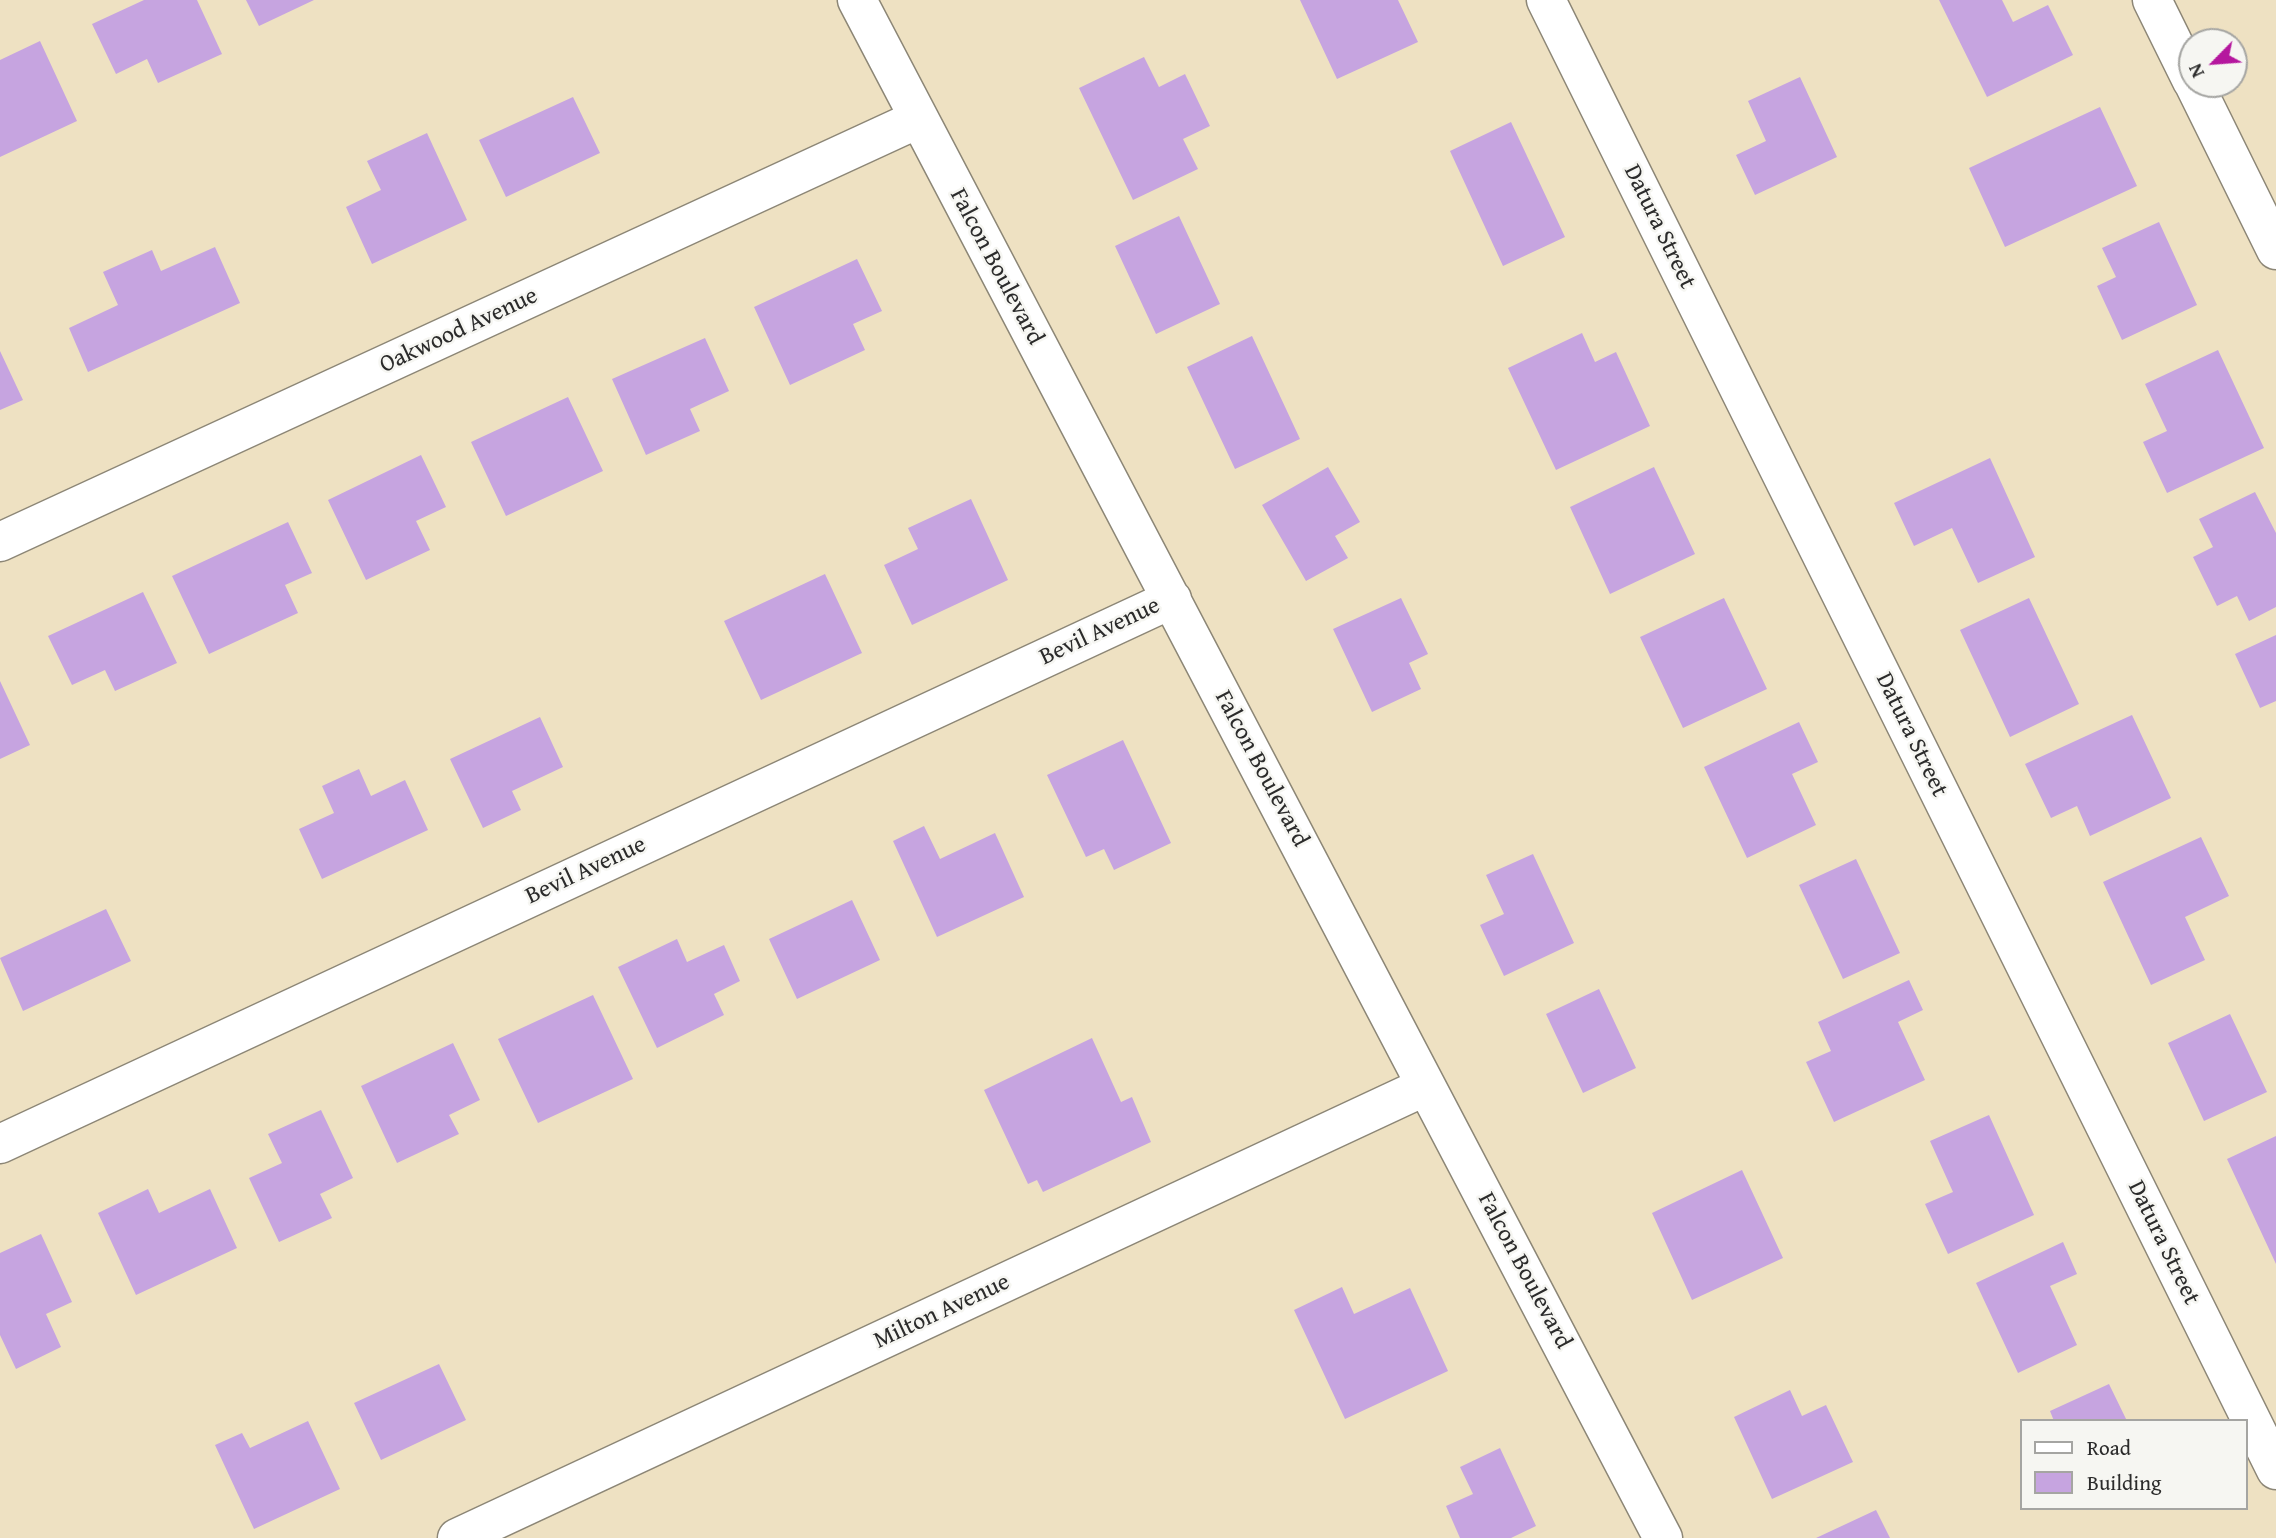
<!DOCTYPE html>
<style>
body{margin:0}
#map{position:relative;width:2276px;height:1538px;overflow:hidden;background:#eee1c2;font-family:"Gentium Book Plus",serif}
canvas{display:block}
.legend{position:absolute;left:2020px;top:1419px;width:228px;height:91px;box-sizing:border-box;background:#f6f6f2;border:2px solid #a5a5a2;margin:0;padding:9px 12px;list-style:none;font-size:21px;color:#2b2b2b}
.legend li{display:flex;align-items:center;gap:14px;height:35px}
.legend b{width:35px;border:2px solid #a5a5a2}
.north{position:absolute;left:2178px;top:28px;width:70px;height:70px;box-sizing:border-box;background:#f6f6f2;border:2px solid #a5a5a2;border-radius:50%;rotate:245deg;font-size:19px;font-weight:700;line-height:28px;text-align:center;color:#2b2b2b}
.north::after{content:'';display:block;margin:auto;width:24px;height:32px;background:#b5179e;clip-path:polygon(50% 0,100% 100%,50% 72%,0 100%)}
</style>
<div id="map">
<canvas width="2276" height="1538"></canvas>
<ul class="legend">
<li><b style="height:9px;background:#fff"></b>Road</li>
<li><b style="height:19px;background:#c6a4e0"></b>Building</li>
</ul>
<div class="north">N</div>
</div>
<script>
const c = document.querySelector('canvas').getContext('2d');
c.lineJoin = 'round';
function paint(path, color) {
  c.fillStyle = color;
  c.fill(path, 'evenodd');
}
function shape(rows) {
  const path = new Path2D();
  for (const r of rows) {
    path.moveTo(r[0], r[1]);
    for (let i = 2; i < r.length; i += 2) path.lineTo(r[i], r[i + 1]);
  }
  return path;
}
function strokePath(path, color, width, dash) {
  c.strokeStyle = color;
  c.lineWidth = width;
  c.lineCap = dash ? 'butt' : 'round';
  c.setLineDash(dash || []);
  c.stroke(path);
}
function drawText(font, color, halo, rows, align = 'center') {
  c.font = font + ' "Gentium Book Plus",serif';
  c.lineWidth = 5;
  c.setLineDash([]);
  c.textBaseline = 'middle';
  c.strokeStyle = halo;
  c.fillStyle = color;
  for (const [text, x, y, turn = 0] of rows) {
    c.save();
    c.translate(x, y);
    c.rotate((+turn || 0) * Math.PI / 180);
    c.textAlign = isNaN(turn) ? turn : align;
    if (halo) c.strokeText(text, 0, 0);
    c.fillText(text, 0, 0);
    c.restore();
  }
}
const building = shape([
 [144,0,197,0,222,54,158,83,147,59,116,74,92,24],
 [246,0,314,0,259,26],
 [1300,0,1398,0,1418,42,1337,79],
 [1939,0,2002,0,2013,22,2048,5,2073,55,1987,97],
 [40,41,77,121,0,157,0,60],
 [1144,57,1159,87,1185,74,1210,126,1183,139,1198,169,1133,200,1079,88],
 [1800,77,1837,157,1755,195,1736,155,1766,141,1748,101],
 [573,97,600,153,506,197,479,140],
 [2100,107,2137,186,2005,247,1969,168],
 [1511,122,1565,237,1503,266,1450,151],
 [427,133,467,220,372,264,346,207,381,190,367,161],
 [1179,216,1220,304,1156,334,1115,246],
 [2159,222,2197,305,2122,340,2097,286,2116,277,2102,248],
 [215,247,240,303,88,372,69,328,118,305,103,272,152,250,161,271],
 [857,259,882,311,853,324,865,350,790,385,754,307],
 [1582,333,1595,362,1616,352,1650,426,1556,470,1508,368],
 [1252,336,1300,439,1235,469,1187,367],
 [705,338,729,391,690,409,700,431,646,455,612,379],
 [2218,350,2264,448,2167,493,2143,442,2167,431,2145,384],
 [0,351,23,400,0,410],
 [568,397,603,471,506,516,471,442],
 [421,455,446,507,416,521,430,550,366,580,328,500],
 [1990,458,2035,557,1978,583,1952,528,1914,546,1894,503],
 [1328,467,1360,522,1335,536,1348,558,1306,581,1262,505],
 [1654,467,1695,554,1610,594,1570,507],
 [2255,492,2276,533,2276,607,2249,621,2237,596,2217,606,2193,557,2213,547,2199,519],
 [971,499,1008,580,912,625,884,565,918,549,908,528],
 [288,522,312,573,285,585,298,613,209,654,172,576],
 [825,574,862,653,761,700,724,621],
 [143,592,177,663,115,691,105,670,72,685,48,636],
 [1401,598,1428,654,1409,663,1421,689,1372,712,1333,629],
 [1724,598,1767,689,1683,728,1640,637],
 [2029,598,2079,704,2010,737,1960,630],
 [2276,635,2276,701,2260,708,2235,654],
 [0,681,30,745,0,759],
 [2132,715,2171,798,2090,836,2077,806,2051,818,2025,764],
 [540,717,563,767,512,791,521,810,483,828,450,759],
 [1799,722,1818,762,1792,774,1816,825,1747,858,1704,767],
 [1123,740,1171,843,1114,870,1104,849,1086,857,1047,775],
 [359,769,371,796,405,780,428,830,322,879,299,829,334,813,322,786],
 [924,826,940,859,995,833,1024,897,937,937,893,841],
 [2201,837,2229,896,2185,917,2205,960,2151,985,2103,882],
 [1533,854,1574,943,1504,976,1480,925,1504,914,1486,875],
 [1856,859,1900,953,1843,979,1799,885],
 [852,900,880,960,797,999,769,939],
 [106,909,131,961,23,1011,0,958],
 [677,939,687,962,724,945,740,981,714,994,724,1015,657,1048,618,967],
 [1909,980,1923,1010,1898,1022,1925,1080,1834,1122,1806,1062,1831,1051,1818,1022],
 [1599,989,1636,1068,1583,1093,1546,1014],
 [593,995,633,1079,538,1123,498,1039],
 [2230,1014,2267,1092,2204,1121,2168,1043],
 [1092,1038,1121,1102,1132,1097,1151,1142,1043,1192,1037,1180,1028,1184,984,1090],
 [453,1043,480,1100,449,1115,459,1134,397,1163,361,1086],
 [321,1110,353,1178,320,1194,332,1218,279,1242,249,1178,282,1163,268,1134],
 [1989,1115,2034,1215,1948,1254,1925,1204,1953,1192,1930,1141],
 [2276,1136,2276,1264,2227,1159],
 [1742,1170,1783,1258,1692,1300,1652,1213],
 [148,1189,159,1213,210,1189,237,1248,136,1295,98,1213],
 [41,1234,72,1302,46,1314,61,1347,16,1369,0,1335,0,1253],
 [2063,1242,2077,1274,2050,1286,2077,1345,2018,1373,1976,1283],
 [1342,1287,1354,1314,1410,1288,1448,1371,1345,1419,1294,1310],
 [439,1364,466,1420,381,1460,354,1403],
 [2109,1384,2127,1421,2054,1421,2050,1411],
 [1790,1390,1802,1416,1826,1405,1853,1462,1772,1499,1734,1417],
 [308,1421,340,1489,254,1529,215,1445,242,1433,250,1448],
 [1500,1448,1536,1526,1511,1538,1460,1538,1446,1506,1473,1494,1460,1467],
 [1876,1510,1890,1538,1816,1538]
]);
const street = shape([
 [857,0,1663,1538],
 [1546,0,2276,1470],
 [2152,0,2192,81],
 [2194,84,2276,250],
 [0,542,918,119],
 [0,1144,1172,599],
 [457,1538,1426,1086]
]);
const streetNames = [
 ["Datura Street",1659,227,64],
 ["Falcon Boulevard",996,267,62],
 ["Oakwood Avenue",459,331,-25],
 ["Bevil Avenue",1100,632,-25],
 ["Datura Street",1911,735,64],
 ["Falcon Boulevard",1261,769,62],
 ["Bevil Avenue",586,871,-25],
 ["Datura Street",2163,1243,64],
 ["Falcon Boulevard",1524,1271,62],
 ["Milton Avenue",942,1312,-25]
];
paint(building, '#c6a4e0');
strokePath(street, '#8c8676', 41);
strokePath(street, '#fff', 38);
drawText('24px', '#2b2b2b', '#f6f6f2', streetNames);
</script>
